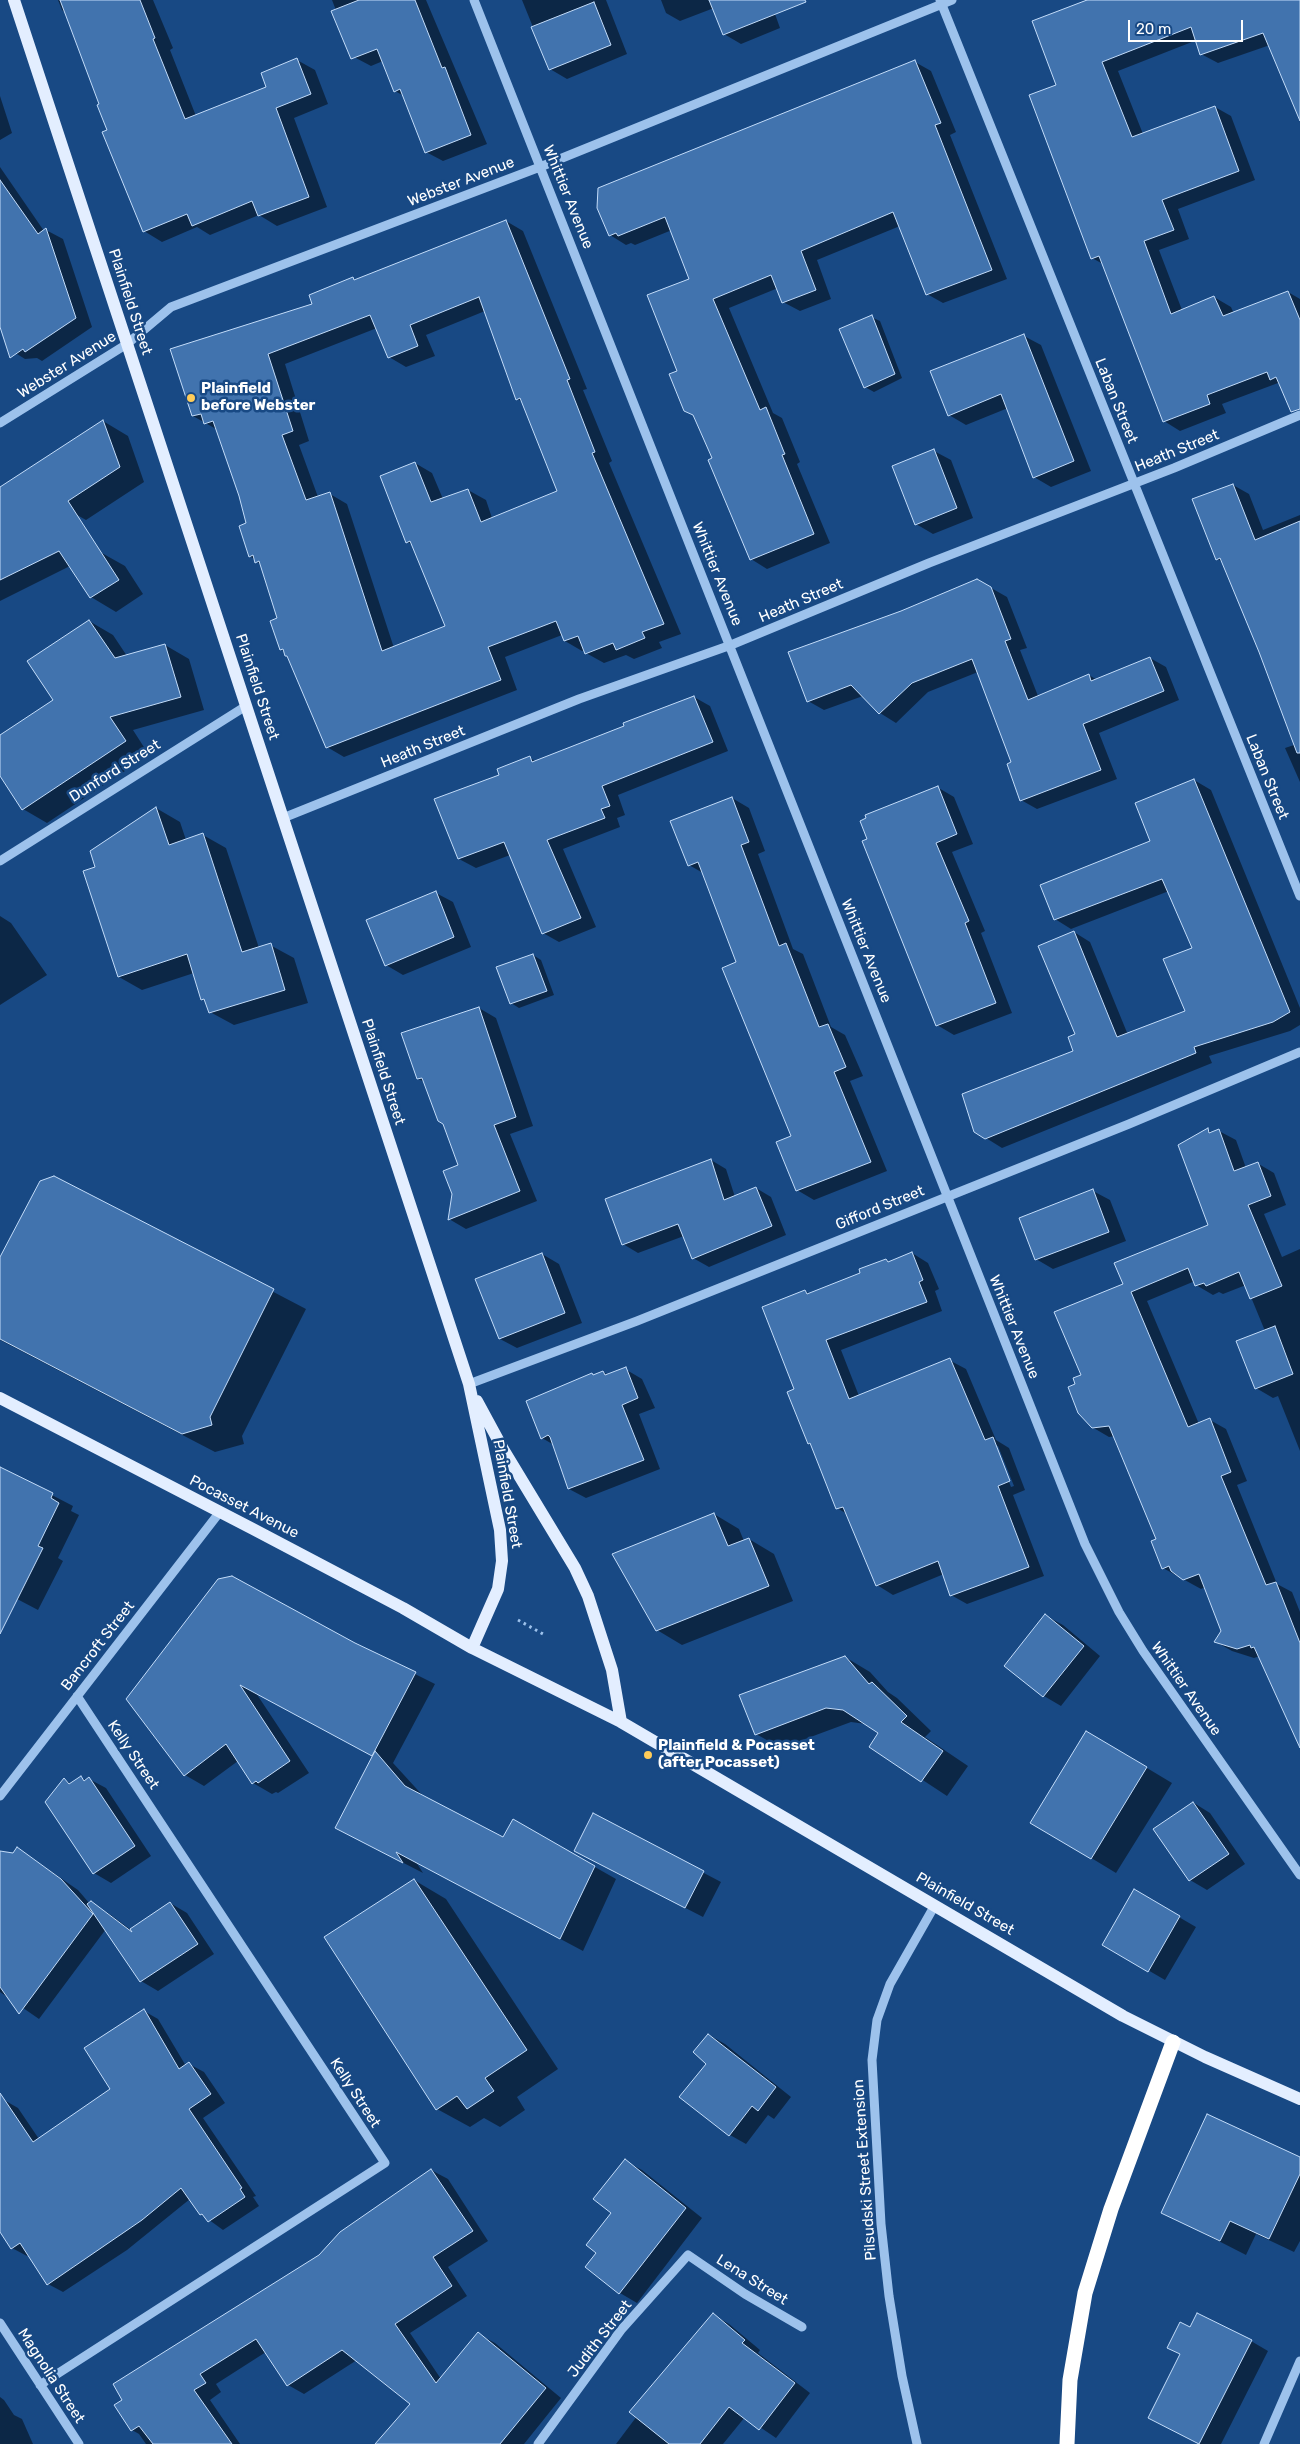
<!DOCTYPE html>
<style>
body{margin:0}
#map{position:relative;width:1300px;height:2444px;overflow:hidden;background:#184984;font-family:Rubik,sans-serif}
canvas{display:block}
.scale{position:absolute;left:1128px;top:20px;width:115px;height:22px;box-sizing:border-box;border:2px solid #fff;border-top:0;padding-left:6px;font-size:15px;line-height:18px;white-space:nowrap;color:#fff;-webkit-text-stroke:4px #184984;paint-order:stroke}
</style>
<div id="map">
<canvas width="1300" height="2444"></canvas>
<div class="scale">20 m</div>
</div>
<script>
const c = document.querySelector('canvas').getContext('2d');
c.lineJoin = 'round';
function paint(path, color) {
  c.fillStyle = color;
  c.fill(path, 'evenodd');
}
function shape(rows) {
  const path = new Path2D();
  for (const r of rows) {
    path.moveTo(r[0], r[1]);
    for (let i = 2; i < r.length; i += 2) path.lineTo(r[i], r[i + 1]);
  }
  return path;
}
function strokePath(path, color, width, dash) {
  c.strokeStyle = color;
  c.lineWidth = width;
  c.lineCap = dash ? 'butt' : 'round';
  c.setLineDash(dash || []);
  c.stroke(path);
}
function drawText(font, color, halo, rows, align = 'center') {
  c.font = font + ' Rubik,sans-serif';
  c.lineWidth = 5;
  c.setLineDash([]);
  c.textBaseline = 'middle';
  c.strokeStyle = halo;
  c.fillStyle = color;
  for (const [text, x, y, turn = 0] of rows) {
    c.save();
    c.translate(x, y);
    c.rotate((+turn || 0) * Math.PI / 180);
    c.textAlign = isNaN(turn) ? turn : align;
    if (halo) c.strokeText(text, 0, 0);
    c.fillText(text, 0, 0);
    c.restore();
  }
}
const shadow = shape([
 [58,0,153,0,173,48,170,50,196,116,268,88,297,60,315,70,328,104,294,118,327,207,277,226,259,215,210,235,197,227,162,242,144,231,100,105,66,13,62,10],
 [332,0,426,0,487,144,443,161,426,152,404,96,395,91,383,61,371,66,354,57],
 [522,0,606,0,627,54,567,79,550,69],
 [661,0,770,0,780,28,741,44,724,34,714,8,680,21,666,13],
 [1091,0,1300,0,1300,98,1270,45,1218,63,1201,54,1197,40,1118,71,1143,134,1215,107,1231,116,1255,180,1178,209,1189,239,1159,250,1182,310,1214,297,1231,307,1234,314,1288,292,1300,299,1300,388,1287,388,1278,383,1222,404,1226,413,1180,431,1164,421,1103,264,1092,258,1058,85],
 [915,62,931,71,956,132,950,135,1007,279,943,303,927,294,900,226,817,260,831,299,800,311,783,302,778,288,729,308,773,413,782,418,800,462,797,464,830,543,767,569,751,559,714,459,679,372,691,279,672,230,635,245,631,243,626,245,610,235],
 [0,96,12,133,0,140],
 [0,167,44,231,46,230,63,239,92,327,42,361,37,358,25,359,9,349,0,323],
 [506,221,523,231,587,389,583,390,612,461,609,463,681,634,659,642,662,648,634,659,626,655,604,663,586,653,585,650,582,651,565,641,562,635,505,657,517,690,344,757,327,747,289,657,281,649,279,619,262,566,250,556,248,524,240,496,216,429,193,416,314,304,353,279,356,280],
 [485,311,517,399,523,402,558,491,492,518,486,500,468,490,443,499,432,473,415,463,407,542,413,545,446,627,394,648,347,504,330,494,318,497,299,445,309,441,285,364,377,328,389,357,406,367,435,356,426,335],
 [871,317,880,321,902,378,874,392,865,387],
 [1024,336,1041,345,1091,471,1051,487,1034,477,1008,408,966,425,949,415],
 [103,421,128,436,144,482,86,520,61,506],
 [934,451,951,460,973,518,933,534,916,524],
 [1233,485,1249,494,1263,530,1300,515,1300,782,1285,748,1294,745,1293,741,1260,652,1223,562,1217,559],
 [0,509,100,552,125,566,143,594,116,612,91,597,70,566,0,601],
 [977,580,1007,597,1027,648,1020,650,1038,696,1089,675,1097,680,1150,658,1166,667,1179,700,1099,733,1117,779,1037,809,1021,800,1013,763,978,672,928,692,896,723,880,713,863,696,824,710,808,701,901,612],
 [89,621,113,635,127,656,165,645,189,659,204,710,133,730,149,755,47,823,23,809,0,774,0,737,55,701],
 [694,697,710,706,728,751,618,795,625,815,617,818,620,827,563,849,596,927,559,942,543,933,510,855,476,868,459,859,436,800,501,775,530,758,537,762,626,727],
 [1194,780,1211,790,1300,1008,1300,1025,1290,1031,1209,1056,1212,1063,1002,1148,986,1138,1075,1052,1074,932,1090,942,1128,1035,1187,1011,1194,948,1169,891,1071,929,1055,919,1152,842],
 [937,787,954,797,973,844,952,852,985,931,981,933,1012,1013,954,1035,937,1025,868,840],
 [732,798,749,808,765,851,758,854,793,949,803,954,831,1027,845,1035,863,1076,850,1081,887,1171,814,1200,797,1190,792,1137,737,963,703,873,689,865],
 [156,808,180,822,186,840,203,835,226,848,259,948,270,945,294,958,308,1003,234,1025,210,1012,206,1002,202,999,194,973,142,990,119,977,97,868],
 [436,893,453,902,471,947,403,975,386,965],
 [0,916,11,923,47,975,0,1005],
 [533,955,541,960,554,995,519,1008,511,1003],
 [479,1008,496,1018,533,1126,510,1134,537,1201,466,1229,449,1219,459,1166,444,1123,425,1082,418,1079],
 [1208,1130,1213,1133,1219,1131,1236,1140,1246,1168,1257,1163,1274,1173,1286,1205,1264,1214,1282,1257,1300,1249,1300,1451,1278,1396,1273,1398,1256,1388,1265,1331,1246,1285,1223,1294,1219,1292,1213,1295,1196,1285,1195,1281,1147,1301,1199,1424,1210,1420,1226,1429,1247,1481,1237,1485,1277,1584,1292,1592,1300,1612,1300,1745,1260,1656,1254,1658,1232,1651,1216,1642,1222,1631,1205,1587,1201,1589,1163,1568,1158,1539,1115,1436,1109,1437,1092,1427,1076,1384,1124,1285,1209,1225],
 [711,1160,726,1169,735,1197,756,1188,771,1197,786,1235,709,1267,693,1258,684,1236,638,1253,623,1244],
 [54,1177,306,1309,242,1436,244,1444,215,1452,0,1340,0,1260],
 [1093,1191,1110,1200,1126,1241,1053,1269,1036,1259],
 [912,1253,928,1263,939,1289,935,1291,942,1311,841,1350,859,1396,949,1360,966,1369,996,1440,1009,1448,1025,1490,1013,1495,1044,1576,967,1604,951,1595,944,1574,893,1595,877,1585,847,1514,837,1508,813,1445,809,1444,796,1390,805,1291,810,1294,862,1274,886,1260,890,1262],
 [995,1446,998,1446,1014,1486,1011,1487],
 [542,1254,559,1264,582,1323,517,1348,500,1339],
 [625,1369,642,1379,655,1408,639,1414,660,1469,586,1498,569,1489,554,1445,542,1438,592,1374,595,1376,603,1372,609,1375],
 [0,1468,73,1506,71,1511,79,1515,58,1558,63,1561,38,1610,0,1590],
 [714,1514,739,1529,744,1541,749,1539,774,1554,793,1601,682,1645,657,1630],
 [1046,1616,1063,1625,1100,1656,1061,1706,1044,1696,1005,1665],
 [355,1644,435,1684,393,1763,425,1798,504,1839,514,1821,616,1879,583,1951,416,1862,423,1873,336,1828,374,1756,256,1693,309,1773,278,1793,276,1792,272,1794,253,1783,238,1761,204,1786,185,1775,128,1699],
 [845,1657,870,1672,888,1692,897,1698,931,1731,925,1737,968,1766,947,1796,871,1746,880,1732,866,1724,851,1722,781,1748,756,1734],
 [1112,1747,1172,1783,1116,1873,1032,1822],
 [81,1778,86,1780,89,1779,106,1788,151,1856,111,1883,94,1873,65,1780,71,1784],
 [1194,1803,1210,1813,1245,1864,1207,1890,1190,1880],
 [594,1815,721,1882,703,1917,592,1860],
 [17,1848,78,1890,90,1904,108,1913,131,1930,170,1903,187,1913,214,1954,158,1991,141,1981,106,1929,39,2019,0,1992,0,1852,13,1854],
 [414,1880,446,1899,558,2069,517,2097,525,2110,500,2127,484,2118,470,2127,437,2109],
 [1134,1891,1196,1927,1165,1980,1103,1944],
 [144,2011,158,2019,186,2066,189,2064,204,2072,225,2103,203,2118,256,2196,253,2197,259,2206,223,2230,201,2214,190,2199,127,2250,63,2292,48,2284,29,2255,27,2256,12,2248,0,2229,0,2102,4,2100,18,2108,39,2139,112,2089],
 [709,2035,725,2044,791,2097,774,2119,768,2115,746,2144,730,2135,707,2064],
 [1300,2159,1300,2241,1294,2252,1256,2234,1246,2255,1162,2212],
 [625,2161,642,2170,702,2218,637,2303,620,2293,598,2253,613,2213],
 [431,2170,448,2179,488,2241,448,2267,467,2296,410,2333,441,2379,478,2334,495,2343,561,2398,524,2444,378,2444,412,2404,357,2360,304,2394,288,2385,266,2352,216,2384,221,2392,210,2400,240,2444,146,2444,139,2434,132,2430,320,2256],
 [713,2315,729,2324,760,2350,758,2353,810,2393,776,2438,745,2417,723,2444,616,2444],
 [1191,2329,1251,2341,1268,2351,1221,2444,1200,2444,1166,2427,1181,2354],
 [0,2397,4,2400,14,2415,22,2419,33,2444,0,2444]
]);
const building = shape([
 [60,0,140,0,155,38,153,39,185,119,266,87,261,73,297,58,311,94,276,108,309,197,258,216,252,201,192,226,187,214,143,232,102,132,107,130,97,105,99,104,60,0],
 [359,0,415,0,442,68,445,67,471,135,425,153,400,89,394,92,377,49,351,59,331,11,359,0],
 [709,0,805,0,806,2,723,35,709,0],
 [1087,0,1300,0,1300,121,1263,33,1200,55,1191,27,1102,62,1132,137,1215,106,1239,171,1162,200,1174,230,1144,241,1171,314,1214,296,1223,316,1288,291,1300,320,1300,409,1291,412,1276,377,1270,380,1267,372,1207,395,1210,404,1163,422,1099,256,1091,259,1029,95,1056,85,1032,21,1087,0],
 [594,2,611,45,549,70,531,27,594,2],
 [915,60,941,123,935,125,992,270,926,295,893,212,801,251,816,290,782,303,771,275,713,299,760,410,766,407,784,452,785,454,782,455,814,534,750,560,708,460,712,458,693,415,684,411,669,374,677,371,647,295,689,279,665,217,618,236,616,233,609,236,597,208,598,188,915,60],
 [0,180,38,234,46,228,76,318,25,352,23,349,10,358,0,327,0,180],
 [506,220,570,379,567,380,595,452,592,453,664,624,642,632,645,638,616,650,613,643,585,654,578,636,564,641,556,621,488,647,501,680,326,748,287,656,285,656,283,649,280,650,270,621,277,618,259,561,255,563,253,555,249,557,239,526,246,523,239,496,213,421,204,424,201,414,192,416,170,349,312,304,309,295,353,277,354,280,506,220],
 [479,297,516,400,520,398,557,491,481,522,468,489,431,502,415,462,380,476,406,543,410,541,445,626,382,651,330,492,306,500,282,435,293,431,268,354,370,315,388,358,418,346,410,325,479,297],
 [872,315,895,374,864,388,839,329,872,315],
 [1024,334,1074,461,1033,478,1001,394,948,416,930,371,1024,334],
 [103,420,120,467,68,501,119,580,90,598,59,551,0,580,0,487,103,420],
 [934,449,957,508,915,525,892,466,934,449],
 [1233,484,1255,540,1300,521,1300,753,1297,753,1259,652,1220,558,1216,560,1192,499,1233,484],
 [977,579,991,587,1011,639,1005,641,1028,700,1089,674,1091,681,1150,657,1164,691,1083,724,1101,770,1020,801,1007,764,1011,762,972,659,912,683,879,714,851,685,807,702,788,652,901,611,977,579],
 [89,620,115,658,165,644,181,697,110,717,126,741,22,810,0,776,0,735,53,700,27,661,89,620],
 [694,696,713,742,602,786,610,806,601,809,605,818,547,840,581,918,542,934,504,842,458,859,434,799,499,775,497,769,530,756,532,762,624,726,623,723,694,696],
 [1194,779,1290,1012,1273,1022,1194,1047,1196,1053,985,1139,974,1132,962,1094,1073,1051,1068,1037,1075,1034,1038,946,1074,931,1117,1037,1185,1011,1163,959,1192,948,1162,879,1054,920,1040,885,1150,841,1135,803,1194,779],
 [938,786,957,834,936,843,969,921,965,923,996,1003,936,1026,862,841,867,839,860,821,866,818,865,815,938,786],
 [732,797,749,842,741,845,779,946,786,943,819,1027,828,1024,846,1067,834,1072,871,1162,796,1191,776,1142,791,1136,722,968,736,962,698,862,688,866,670,821,732,797],
 [156,807,169,845,203,833,242,952,271,943,285,990,209,1013,204,999,201,1000,187,954,118,977,83,871,95,867,90,851,156,807],
 [436,891,454,937,385,966,366,920,436,891],
 [533,954,547,991,510,1004,496,967,533,954],
 [479,1007,516,1117,494,1125,520,1191,448,1220,452,1194,443,1171,458,1165,443,1124,438,1121,422,1078,417,1079,401,1033,479,1007],
 [1208,1128,1209,1133,1219,1129,1234,1171,1258,1162,1271,1196,1248,1205,1282,1286,1250,1299,1239,1272,1206,1286,1204,1283,1195,1286,1188,1268,1131,1292,1188,1427,1210,1418,1231,1472,1221,1476,1266,1585,1276,1582,1300,1643,1300,1748,1254,1647,1251,1648,1250,1645,1237,1649,1214,1642,1221,1631,1199,1574,1183,1580,1171,1571,1169,1566,1162,1569,1151,1541,1156,1539,1109,1426,1092,1428,1078,1413,1068,1387,1075,1384,1073,1378,1081,1375,1054,1312,1123,1284,1114,1263,1208,1225,1178,1145,1208,1128],
 [711,1159,724,1200,756,1187,772,1226,692,1259,678,1224,622,1245,605,1199,711,1159],
 [54,1176,274,1289,210,1417,212,1425,182,1434,0,1339,0,1257,40,1181,54,1176],
 [1093,1189,1109,1232,1035,1260,1019,1218,1093,1189],
 [912,1252,923,1280,919,1282,927,1302,826,1340,849,1399,950,1358,985,1440,993,1437,1010,1481,998,1486,1029,1567,950,1596,938,1561,876,1586,843,1507,836,1509,810,1443,808,1444,787,1392,794,1389,762,1307,805,1290,807,1294,860,1273,859,1269,886,1259,888,1262,912,1252],
 [542,1253,565,1313,499,1339,475,1279,542,1253],
 [1275,1326,1293,1374,1255,1389,1236,1341,1275,1326],
 [626,1367,638,1398,622,1405,644,1460,568,1489,550,1437,548,1435,541,1439,526,1401,592,1373,593,1375,603,1371,605,1375,626,1367],
 [0,1467,53,1493,51,1498,59,1503,38,1546,43,1548,0,1634,0,1467],
 [714,1513,728,1546,749,1538,769,1586,656,1631,612,1554,714,1513],
 [232,1576,355,1643,416,1672,372,1756,240,1685,290,1761,258,1783,256,1781,252,1784,226,1744,184,1776,126,1699,218,1579,232,1576],
 [1045,1614,1084,1646,1043,1697,1004,1666,1045,1614],
 [845,1656,869,1684,872,1682,907,1716,901,1722,943,1751,921,1782,869,1747,878,1733,843,1710,826,1708,755,1735,739,1695,845,1656],
 [1086,1731,1147,1767,1091,1859,1030,1823,1086,1731],
 [375,1751,405,1786,503,1837,513,1819,595,1866,560,1939,396,1852,403,1863,335,1828,375,1751],
 [81,1776,84,1781,89,1777,135,1846,93,1874,45,1802,64,1778,69,1784,81,1776],
 [1193,1802,1229,1854,1189,1881,1153,1829,1193,1802],
 [593,1813,704,1871,685,1908,574,1851,593,1813],
 [17,1847,61,1879,93,1914,19,2014,0,1987,0,1851,13,1853,17,1847],
 [414,1879,527,2050,485,2078,494,2091,467,2109,457,2096,436,2110,324,1937,414,1879],
 [1134,1889,1180,1916,1148,1972,1102,1945,1134,1889],
 [91,1901,132,1932,130,1929,170,1902,198,1944,140,1982,87,1904,91,1901],
 [144,2009,179,2069,189,2062,211,2094,189,2109,242,2188,240,2189,245,2197,208,2222,202,2214,200,2215,181,2188,142,2220,47,2285,20,2243,11,2249,0,2232,0,2093,33,2142,110,2089,84,2048,144,2009],
 [708,2034,776,2087,758,2111,752,2106,729,2136,679,2097,706,2064,693,2052,708,2034],
 [1207,2114,1300,2157,1300,2174,1269,2239,1230,2221,1220,2241,1161,2213,1207,2114],
 [625,2159,686,2208,619,2294,585,2267,596,2253,586,2245,611,2213,593,2199,625,2159],
 [431,2169,473,2231,433,2257,452,2286,395,2324,436,2383,478,2332,546,2388,500,2444,375,2444,410,2404,342,2350,287,2386,256,2339,200,2374,206,2383,194,2390,232,2444,153,2444,139,2426,131,2431,114,2405,122,2400,113,2384,319,2255,340,2232,431,2169],
 [713,2313,745,2340,742,2343,795,2383,759,2430,729,2407,700,2444,669,2444,629,2412,713,2313],
 [1197,2313,1252,2340,1199,2444,1148,2418,1180,2354,1167,2348,1180,2322,1190,2327,1197,2313]
]);
const path = shape([
 [518,1620,543,1634]
]);
const minor = shape([
 [474,0,1085,1544,1119,1612,1143,1651,1300,1875],
 [940,0,1300,896],
 [0,423,127,344,171,307,540,167,952,0],
 [283,818,579,699,731,645,929,563,1174,468,1300,415],
 [0,861,246,706],
 [469,1384,637,1321,1129,1124,1300,1052],
 [0,1796,219,1513],
 [0,2323,79,2444],
 [40,2385,385,2163,77,1696],
 [538,2444,621,2330,688,2255,745,2294,802,2327],
 [917,2444,902,2376,889,2296,881,2224,872,2060,877,2020,890,1984,935,1905],
 [1264,2444,1300,2361]
]);
const major = shape([
 [14,0,469,1384,500,1530,502,1561,498,1589,472,1648],
 [0,1398,253,1529,403,1608,472,1648,621,1722,1123,2016,1205,2057,1300,2099],
 [477,1401,503,1449,575,1568,588,1596,612,1670,621,1722]
]);
const highway = shape([
 [1067,2444,1070,2380,1085,2293,1111,2209,1173,2042]
]);
const markers = [
 [191,398,5,"#ffcc59"],
 [648,1755,5,"#ffcc59"]
];
const streetNames = [
 ["Webster Avenue",461,182,-21],
 ["Whittier Avenue",568,197,68],
 ["Plainfield Street",130,302,72],
 ["Webster Avenue",67,365,-32],
 ["Laban Street",1116,401,68],
 ["Heath Street",1177,451,-22],
 ["Whittier Avenue",717,574,68],
 ["Heath Street",801,601,-23],
 ["Plainfield Street",257,687,72],
 ["Heath Street",423,747,-22],
 ["Dunford Street",115,771,-32],
 ["Laban Street",1267,777,68],
 ["Whittier Avenue",866,951,68],
 ["Plainfield Street",383,1072,72],
 ["Gifford Street",880,1208,-22],
 ["Whittier Avenue",1014,1327,68],
 ["Plainfield Street",507,1494,80],
 ["Pocasset Avenue",244,1507,27],
 ["Bancroft Street",98,1646,-52],
 ["Whittier Avenue",1186,1689,55],
 ["Kelly Street",133,1755,56],
 ["Plainfield Street",965,1904,30],
 ["Kelly Street",355,2093,57],
 ["Pilsudski Street Extension",865,2170,-94],
 ["Lena Street",752,2280,32],
 ["Judith Street",600,2339,-52],
 ["Magnolia Street",51,2376,57]
];
const poiNames = [
 ["Plainfield",201,389],
 ["before Webster",201,406],
 ["Plainfield & Pocasset",658,1746],
 ["(after Pocasset)",658,1763]
];
paint(shadow, '#0007');
paint(building, '#4173ae');
strokePath(building, '#c3dcf9', 1);
strokePath(path, '#9dc2ec', 3, [2.5, 4]);
strokePath(minor, '#9dc2ec', 9);
strokePath(major, '#e3eeff', 12);
strokePath(highway, '#fff', 15);
for (const [x, y, r, color] of markers) {
  const dot = new Path2D();
  dot.arc(x, y, r, 0, 2 * Math.PI);
  c.fillStyle = color;
  c.fill(dot);
  strokePath(dot, '#184984', 2);
}
drawText('15px', '#fff', '#184984', streetNames);
drawText('bold 15px', '#fff', '#184984', poiNames, 'left');
</script>
